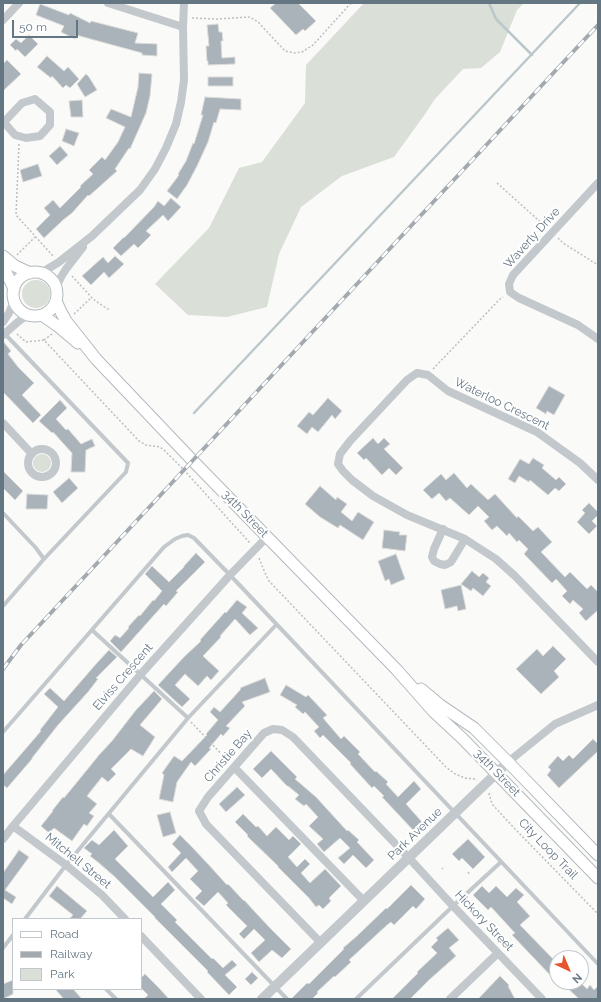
<!DOCTYPE html>
<html>
<head>
<meta charset="utf-8">
<style>
	body { margin:0 }
	#map { position:relative; width:601px; height:1002px; overflow:hidden; background:#fafaf8; font-family:Raleway,sans-serif }
	canvas { display:block }
	.frame { position:absolute; inset:0; border:4px solid #657683; pointer-events:none }
	.legend { position:absolute; left:12px; top:918px; width:130px; height:72px; box-sizing:border-box; background:#fff; border:1px solid #c1c8cd; margin:0; padding:5px 7px; list-style:none; font-size:12px; color:#657683 }
	.legend li { display:flex; align-items:center; gap:8px; height:20px }
	.legend b { width:20px; border:1px solid #c1c8cd }
	.north { position:absolute; left:549px; top:950px; width:40px; height:40px; box-sizing:border-box; background:#fff; border:1px solid #c1c8cd; border-radius:50%; rotate:136deg; font-size:11px; font-weight:700; line-height:16px; text-align:center; color:#657683 }
	.north::after { content:''; display:block; margin:auto; width:14px; height:18px; background:#e4572e; clip-path:polygon(50% 0,100% 100%,50% 72%,0 100%) }
	.scale { position:absolute; left:12px; top:20px; width:66px; height:18px; box-sizing:border-box; border:2px solid #657683; border-top:0; padding-left:5px; font-size:12px; line-height:14px; white-space:nowrap; color:#657683; -webkit-text-stroke:3px #fff; paint-order:stroke }
</style>
</head>
<body>
<div id="map">
<canvas width="601" height="1002"></canvas>
<div class="frame"></div>
<ul class="legend">
<li><b style="height:5px;background:#fff"></b>Road</li>
<li><b style="height:5px;background:#a2aab0"></b>Railway</li>
<li><b style="height:11px;background:#dadfd7"></b>Park</li>
</ul>
<div class="north">N</div>
<div class="scale">50 m</div>
</div>
<script>
const g = document.querySelector('canvas').getContext('2d');
g.lineJoin = 'round';
function fill(path, color) {
  g.fillStyle = color;
  g.fill(path, 'evenodd');
}
function poly(rows) {
  const path = new Path2D();
  for (const r of rows) {
    if (r.length === 3) {
      path.moveTo(r[0] + r[2], r[1]);
      path.arc(r[0], r[1], r[2], 0, 2 * Math.PI);
      continue;
    }
    path.moveTo(r[0], r[1]);
    for (let i = 2; i < r.length; i += 2) path.lineTo(r[i], r[i + 1]);
  }
  return path;
}
function stroke(path, color, width, dash) {
  g.strokeStyle = color;
  g.lineWidth = width;
  g.lineCap = dash ? 'butt' : 'round';
  g.setLineDash(dash || []);
  g.stroke(path);
}
function write(font, color, halo, rows, align = 'center') {
  g.font = font + ' Raleway,sans-serif';
  g.lineWidth = 4;
  g.setLineDash([]);
  g.textBaseline = 'middle';
  g.strokeStyle = halo;
  g.fillStyle = color;
  for (const [text, x, y, turn = 0] of rows) {
    g.save();
    g.translate(x, y);
    g.rotate((+turn || 0) * Math.PI / 180);
    g.textAlign = isNaN(turn) ? turn : align;
    if (halo) g.strokeText(text, 0, 0);
    g.fillText(text, 0, 0);
    g.restore();
  }
}
fill(poly([
	[364,3,524,3,517,10,500,52,481,68,463,69,435,99,423,117,394,157,342,176,301,207,279,254,267,307,227,317,188,315,155,284,209,228,239,168,262,162,305,103,306,65],
	[36,294,14],
	[42,463,9]
]), '#dadfd7');
stroke(poly([
	[489,3,496,19,532,55],
	[194,413,580,3]
]), '#bbc7cb', 2.5);
const building = poly([
	[276,3,298,3,316,21,305,31,303,29,296,35,270,8,276,3],
	[40,4,69,15,70,13,90,23,91,21,138,33,135,43,157,44,157,56,142,55,142,53,76,35,75,39,61,32,64,26,36,15,40,4],
	[218,24,219,32,222,32,223,41,221,41,222,58,235,57,235,64,208,65,208,61,207,61,206,46,209,46,207,25,218,24],
	[29,35,38,44,25,57,17,49,16,51,10,45,16,39,21,43,29,35],
	[47,56,64,71,68,67,79,79,70,88,66,85,63,88,52,76,51,78,37,67,47,56],
	[7,60,21,74,3,91,3,64,7,60],
	[139,73,152,74,150,96,146,113,130,149,129,148,115,169,117,171,89,196,88,195,72,213,63,220,44,238,36,229,50,215,44,208,53,200,60,208,81,187,80,186,93,174,89,170,102,157,105,160,118,142,125,127,106,118,111,109,131,117,138,87,139,73],
	[86,74,89,77,97,90,85,97,77,84,86,74],
	[208,77,233,77,233,86,208,86,208,77],
	[205,97,241,99,241,110,220,109,216,123,214,122,208,142,197,166,187,185,177,199,167,191,179,175,178,174,186,161,193,143,194,144,203,115,201,115,205,97],
	[82,100,83,117,71,117,69,101,82,100],
	[66,129,79,133,74,146,62,141,66,129],
	[60,146,68,155,57,165,49,156,60,146],
	[38,164,42,176,23,182,20,170,38,164],
	[171,198,181,207,168,221,163,215,146,231,151,235,138,248,134,244,121,256,113,248,124,237,124,238,154,207,158,201,164,206,171,198],
	[115,256,124,264,109,278,104,272,91,285,82,276,103,257,108,263,115,256],
	[3,341,11,351,8,354,18,367,34,383,22,395,41,415,33,423,3,392,3,341],
	[549,386,565,395,554,415,547,411,546,414,536,408,549,386],
	[328,398,342,411,335,419,332,415,318,432,312,427,307,434,297,426,309,412,313,415,328,398],
	[60,400,67,408,56,419,66,430,68,429,81,444,92,439,95,446,86,450,85,472,71,472,72,453,53,432,52,433,39,421,60,400],
	[373,438,378,444,384,438,390,444,384,449,403,468,396,475,389,468,382,475,366,458,364,460,357,453,373,438],
	[533,458,544,465,542,468,556,480,559,477,566,484,559,491,555,488,548,495,530,480,529,482,519,476,515,483,508,479,520,459,529,464,533,458],
	[3,471,23,491,15,500,3,488,3,471],
	[454,473,467,488,471,484,488,500,495,494,517,518,518,516,533,531,538,527,552,542,541,552,565,577,570,572,587,589,591,585,598,592,598,610,586,621,579,613,583,609,573,600,570,604,562,596,567,591,556,579,552,583,524,554,528,549,519,540,517,542,509,533,507,536,497,526,492,530,484,521,489,517,478,506,469,515,450,498,446,501,439,493,432,499,423,490,441,474,446,480,454,473],
	[69,478,78,488,62,503,53,492,69,478],
	[320,486,336,500,337,497,347,504,341,512,352,521,358,512,374,522,363,540,340,525,338,528,320,517,305,504,320,486],
	[27,494,48,495,47,509,26,509,27,494],
	[589,503,598,512,598,515,592,521,597,526,589,534,577,522,585,513,582,510,589,503],
	[384,530,400,532,399,535,407,535,405,551,382,548,384,530],
	[196,553,205,562,176,591,178,592,166,606,164,604,121,652,110,641,115,635,120,638,129,628,128,627,139,615,140,616,153,600,154,601,162,591,145,574,152,566,169,582,184,567,184,566,196,553],
	[396,554,405,579,391,585,389,579,385,581,378,561,396,554],
	[472,571,479,577,483,573,489,578,486,582,491,586,483,596,473,588,471,591,461,584,472,571],
	[461,585,466,609,458,611,457,606,445,609,441,590,461,585],
	[237,600,247,607,242,613,258,628,250,635,235,619,220,636,221,637,203,656,219,671,211,680,207,676,198,686,185,674,175,685,190,699,182,707,158,685,184,657,201,641,200,640,225,612,226,613,237,600],
	[553,646,566,659,554,671,559,677,541,694,516,669,537,649,543,656,553,646],
	[109,650,117,657,96,678,98,679,88,692,58,725,32,758,32,759,7,788,3,785,3,775,41,731,40,730,58,707,44,694,50,688,64,701,96,664,109,650],
	[265,678,270,692,242,702,245,706,226,726,230,728,223,736,221,734,209,748,211,749,195,766,191,762,177,782,173,802,159,799,164,775,162,773,174,756,182,761,207,735,206,734,218,720,210,712,214,707,220,712,241,689,240,688,265,678],
	[286,685,306,697,308,695,327,715,323,718,341,739,344,736,360,752,358,754,375,772,376,771,388,782,386,784,398,797,414,781,421,789,406,804,422,822,413,830,382,797,384,796,374,786,372,788,350,764,351,763,323,735,320,738,314,731,319,727,305,712,303,714,295,707,297,705,280,695,286,685],
	[154,691,162,699,140,725,155,737,143,756,131,749,111,769,116,774,108,782,102,777,87,796,97,804,89,813,94,816,87,826,84,824,72,841,54,828,49,833,41,826,53,811,52,811,63,797,64,798,82,776,99,755,112,741,136,710,154,691],
	[593,739,598,744,598,751,559,788,547,775,551,770,548,767,558,756,563,761,569,755,573,759,593,739],
	[271,751,297,777,295,779,316,797,347,831,348,830,359,840,357,842,374,860,366,868,353,855,344,864,338,858,350,848,340,838,324,852,317,844,323,839,309,826,318,817,306,804,304,806,295,799,299,795,288,786,287,786,271,769,262,778,253,769,271,751],
	[237,787,245,795,226,812,219,804,237,787],
	[170,812,176,833,163,837,157,815,170,812],
	[243,814,256,827,258,826,267,836,276,827,289,840,293,836,301,844,288,857,297,867,305,859,310,864,301,873,310,883,325,869,341,886,329,898,331,901,323,909,319,905,316,907,309,898,278,867,278,866,247,836,248,835,235,822,243,814],
	[114,830,128,846,115,859,153,897,168,882,175,890,161,904,177,920,175,922,212,959,213,958,223,968,232,960,237,965,225,975,237,987,229,995,207,972,208,971,155,918,155,917,115,877,99,863,90,856,92,854,84,848,92,840,99,845,114,830],
	[180,835,191,846,208,864,227,885,228,884,244,901,244,900,255,912,271,929,291,949,282,958,272,950,259,962,251,953,265,940,254,929,244,939,239,934,247,926,226,905,228,903,218,892,204,906,195,898,202,891,190,879,198,871,186,858,172,872,168,867,181,853,172,844,180,835],
	[468,839,485,857,473,869,462,858,459,861,452,854,468,839],
	[19,850,29,857,5,890,16,897,12,904,3,898,3,873,19,850],
	[411,885,425,899,416,909,413,906,394,925,391,922,387,925,349,960,351,962,335,977,334,976,317,992,318,993,312,999,291,999,307,983,309,984,344,949,343,948,357,936,386,908,387,909,411,885],
	[57,886,87,911,80,919,69,919,73,915,49,896,57,886],
	[482,886,489,893,496,886,507,897,516,888,524,895,517,902,530,916,520,925,557,963,557,972,552,977,512,935,515,933,491,907,488,910,473,895,482,886],
	[448,928,459,940,449,948,456,956,429,980,410,999,392,999,418,973,417,972,437,953,431,947,438,940,436,938,448,928],
	[252,972,258,978,251,985,245,979,252,972],
	[145,974,159,988,169,999,144,999,148,995,141,988,141,978,145,974],
	[500,976,509,985,508,986,515,999,478,999,500,976],
	[13,980,13,994,3,999,3,984,13,980],
	[561,982,580,982,587,989,590,985,594,990,598,986,598,999,579,999,561,982],
	[55,989,73,989,82,999,64,999,55,989]
]);
fill(building, '#aab3b9');
stroke(building, '#dcdcda', 1);
const secondary = poly([
	[3,256,15,266,30,273],
	[3,268,7,274,14,289],
	[35,294,22],
	[56,301,61,312,66,321,96,359,193,461,396,669,434,712,462,738,598,878],
	[42,315,59,327,78,343],
	[421,689,440,705,474,728,508,762,598,855]
]);
stroke(secondary, '#b3babf', 13);
stroke(poly([
	[192,18,217,19,250,17,258,22,285,51,295,53,302,52,313,45,351,3],
	[19,144,16,215,53,256],
	[497,183,546,227],
	[558,238,563,243,598,265],
	[17,255,35,237],
	[72,276,93,299,103,306,110,310],
	[74,314,92,297],
	[17,334,26,342,44,340,139,441,146,445,160,447,164,450,184,470,250,543],
	[44,340,52,334],
	[433,369,499,300,503,297],
	[259,558,265,573,269,581,446,767,455,774,465,778,475,779,477,780],
	[191,722,229,762],
	[489,793,492,804,515,829,598,914],
	[442,869,443,868],
	[468,872,470,875]
]), '#bbbfc2', 1.5, [2, 2]);
stroke(poly([
	[3,513,36,548,44,559],
	[3,606,44,559,126,472,128,463,4,333],
	[92,630,188,718],
	[3,732,164,547,175,539,182,536,188,535,194,538,230,575,598,964],
	[109,814,287,999],
	[25,919,66,865,188,718,276,625],
	[3,948,13,935],
	[106,989,116,999],
	[356,999,453,906,501,862]
]), '#c3c8cc', 4);
stroke(poly([
	[108,3,183,27],
	[3,20,19,3],
	[3,121,15,135,26,138,40,136,50,125,50,112,35,99,22,103,4,122],
	[598,183,513,275,509,284,510,292,519,298,578,325,598,339],
	[41,273,59,262,92,236,140,190,155,169,166,148,176,124,181,102,184,80,183,27,184,3],
	[56,288,61,277,66,269,83,247],
	[3,322,9,313,14,301],
	[3,335,19,321,28,315],
	[3,423,32,454],
	[42,463,14],
	[598,480,580,463,537,432,448,391,428,375,417,373,407,380,350,441,340,454,338,464,343,471,352,480,373,496,407,515,465,539,496,559,515,576,541,603,598,662],
	[443,529,434,549,432,557,434,561,440,564,445,565,451,562,465,539],
	[508,762,555,724,598,705],
	[234,767,364,901],
	[13,826,66,865,102,895,125,919],
	[3,839,13,826,141,674,230,575,267,537],
	[141,936,201,999],
	[321,943,206,824,199,811,208,797,264,733,273,729,282,730,293,737,409,858,453,906,542,999],
	[450,999,498,953]
]), '#c3c8cc', 8);
stroke(poly([
	[262,999,508,762]
]), '#c3c8cc', 10);
stroke(secondary, '#fff', 11);
const rail = poly([
	[3,669,21,645,598,25]
]);
stroke(rail, '#a2aab0', 4);
stroke(rail, '#fff', 2.5, [8]);
write('12px', '#657683', '#fff', [
	["Waverly Drive",532,238,-48],
	["Waterloo Crescent",502,404,26],
	["34th Street",245,514,46],
	["Elviss Crescent",123,677,-49],
	["Christie Bay",228,756,-49],
	["34th Street",497,773,46],
	["Park Avenue",415,834,-44],
	["City Loop Trail",548,849,46],
	["Mitchell Street",78,861,39],
	["Hickory Street",484,921,46]
]);
</script>
</body>
</html>
